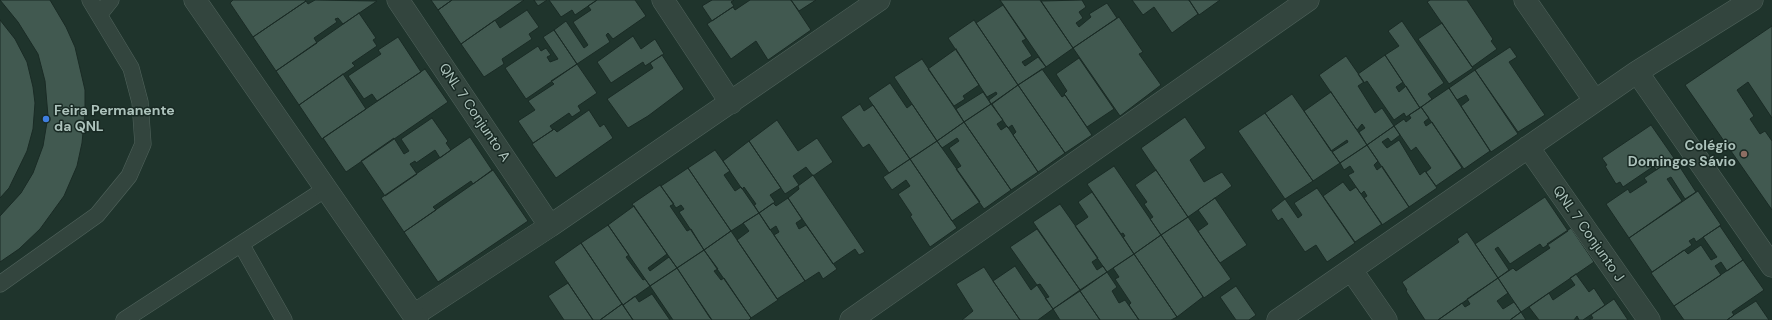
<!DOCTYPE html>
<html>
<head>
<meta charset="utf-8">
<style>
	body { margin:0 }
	canvas { display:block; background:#1f342c }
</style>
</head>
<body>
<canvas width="1772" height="320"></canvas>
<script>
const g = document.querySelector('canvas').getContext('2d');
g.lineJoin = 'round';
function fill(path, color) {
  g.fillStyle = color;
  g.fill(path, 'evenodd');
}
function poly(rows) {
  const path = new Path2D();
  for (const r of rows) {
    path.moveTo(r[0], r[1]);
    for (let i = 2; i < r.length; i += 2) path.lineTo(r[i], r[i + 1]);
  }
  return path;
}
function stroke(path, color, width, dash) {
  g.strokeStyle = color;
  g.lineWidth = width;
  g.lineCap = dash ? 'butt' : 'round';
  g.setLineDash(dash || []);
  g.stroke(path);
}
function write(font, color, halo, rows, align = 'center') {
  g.font = font + ' "DM Sans",sans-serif';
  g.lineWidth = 3;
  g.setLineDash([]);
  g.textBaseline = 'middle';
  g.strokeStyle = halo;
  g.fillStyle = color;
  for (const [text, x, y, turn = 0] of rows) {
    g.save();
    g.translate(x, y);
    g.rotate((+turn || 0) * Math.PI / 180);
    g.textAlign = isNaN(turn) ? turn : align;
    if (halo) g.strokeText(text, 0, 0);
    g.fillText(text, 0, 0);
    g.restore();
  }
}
const building = poly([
	[0,0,50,0,66,27,75,47,85,90,85,112,82,143,77,166,64,196,40,229,19,249,0,262,0,216,21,193,33,173,43,146,48,116,45,81,38,54,18,22,0,0],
	[233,0,305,0,306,1,253,37,230,3,233,0],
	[315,0,377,1,343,24,338,18,335,19,337,22,314,38,317,43,276,71,253,37,306,1,308,4,315,0],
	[431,0,452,0,438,10,431,0],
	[452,0,524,0,461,44,438,10,452,0],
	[534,0,547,0,538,6,534,0],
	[549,0,597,0,575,15,572,10,561,17,549,0],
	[597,0,635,0,646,16,613,39,608,33,606,35,610,42,577,64,554,30,566,21,584,48,588,45,573,22,591,10,588,6,597,0],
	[712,0,734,0,731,2,734,6,712,21,702,6,712,0],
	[750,0,791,0,811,30,768,60,756,41,731,59,707,24,733,7,735,10,750,0],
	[791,0,816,0,799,11,791,0],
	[1000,0,1040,0,1073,48,1046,67,1000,0],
	[1082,0,1086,7,1079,12,1083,18,1076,23,1079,27,1091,17,1089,14,1107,3,1117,18,1073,48,1041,1,1082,0],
	[1132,0,1189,0,1198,14,1172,33,1154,7,1143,15,1132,0],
	[1189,0,1220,0,1199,15,1189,0],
	[1430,0,1467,0,1493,39,1491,41,1497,49,1472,67,1428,3,1427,2,1430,0],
	[1003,5,1026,39,1022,41,1032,56,1022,62,1025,66,1038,57,1046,67,1018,85,976,23,1003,5],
	[527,10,539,27,529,34,532,39,502,59,504,64,484,77,461,44,495,20,500,28,527,10],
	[359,13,376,38,373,40,377,46,352,63,355,66,299,105,276,71,359,13],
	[1119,17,1143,52,1139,54,1161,85,1120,116,1073,48,1119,17],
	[0,20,15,39,27,62,33,87,35,103,33,129,27,151,9,188,0,198,0,20],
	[974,20,1018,85,991,104,989,100,997,94,996,92,987,97,948,38,974,20],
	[1402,21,1444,83,1428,94,1432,99,1420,108,1385,55,1399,46,1388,31,1402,21],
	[1442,23,1473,68,1449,84,1418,39,1442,23],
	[1772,26,1772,118,1748,82,1737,90,1754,116,1750,119,1760,134,1765,131,1772,141,1772,210,1685,85,1772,26],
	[554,30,577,64,526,99,505,68,538,46,541,51,546,48,551,55,547,57,550,62,558,59,543,37,554,30],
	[633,36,641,49,655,39,664,54,645,66,643,62,611,83,597,62,633,36],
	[398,37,421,72,377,101,372,94,364,99,348,76,381,54,378,50,398,37],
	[1510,47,1517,57,1509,62,1545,115,1518,132,1475,70,1510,47],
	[956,49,979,85,963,96,965,99,954,106,928,69,956,49],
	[662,55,684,89,648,116,628,128,607,99,653,68,650,63,662,55],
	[1385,55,1403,82,1396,87,1399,92,1406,86,1420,108,1406,117,1404,113,1394,120,1367,81,1364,83,1358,74,1385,55],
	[1346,56,1364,82,1358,86,1375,113,1382,108,1394,126,1367,145,1359,132,1365,128,1362,124,1357,130,1319,75,1346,56],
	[1079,58,1114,109,1087,127,1065,95,1064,94,1067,91,1056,74,1079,58],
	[922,59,964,122,937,141,894,77,922,59],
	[577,64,597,93,578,106,581,111,572,117,569,113,550,126,553,130,533,143,518,121,535,110,528,101,554,84,551,81,577,64],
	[425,69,448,102,346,172,323,138,425,69],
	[1042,69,1062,97,1065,95,1092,135,1065,153,1018,85,1042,69],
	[1475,70,1518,134,1491,152,1461,106,1469,100,1466,95,1457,100,1449,88,1475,70],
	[343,74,366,109,322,139,299,105,343,74],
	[890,83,907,108,912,104,937,141,910,159,868,98,890,83],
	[1018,85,1065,153,1038,172,1013,135,1016,132,1012,125,1008,128,992,104,1018,85],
	[1449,88,1490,151,1464,169,1421,107,1449,88],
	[983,92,991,104,964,122,956,109,983,92],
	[1331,92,1367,145,1340,163,1332,152,1348,142,1347,140,1331,151,1304,111,1331,92],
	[1292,94,1340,163,1313,181,1265,113,1292,94],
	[860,104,864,111,873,105,910,159,889,173,869,144,863,148,841,117,860,104],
	[991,104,1003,120,997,124,1001,130,1007,126,1038,172,1011,190,964,122,991,104],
	[1421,107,1429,118,1424,122,1426,126,1432,122,1462,168,1436,186,1426,172,1431,168,1416,147,1411,151,1394,126,1404,119,1406,122,1411,118,1409,115,1421,107],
	[589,110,600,127,604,124,613,138,556,178,532,144,554,129,557,132,589,110],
	[1265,113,1313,181,1285,199,1238,131,1265,113],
	[1185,117,1206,148,1190,160,1204,182,1222,172,1232,186,1188,217,1141,148,1185,117],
	[432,118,448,141,446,143,451,150,440,158,435,150,416,163,415,161,410,164,417,174,385,196,361,161,394,138,404,154,409,151,401,139,432,118],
	[777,120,798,151,817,138,833,162,813,176,806,167,793,176,799,185,785,194,749,141,777,120],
	[964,122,1011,190,984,209,956,169,961,166,949,148,959,141,957,138,942,148,937,141,964,122],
	[1651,125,1674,158,1656,170,1654,166,1623,187,1620,182,1616,184,1605,166,1607,165,1602,158,1651,125],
	[1394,126,1400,135,1391,142,1388,138,1382,142,1387,148,1399,140,1420,175,1425,171,1437,188,1409,207,1367,145,1394,126],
	[470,137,492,170,473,184,471,181,433,207,436,210,404,232,381,198,470,137],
	[749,141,781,188,770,195,775,202,759,213,754,205,756,204,744,187,742,189,723,161,749,141],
	[937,141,980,202,952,221,910,159,937,141],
	[1367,145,1378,161,1374,165,1377,170,1382,166,1409,207,1382,225,1364,198,1367,196,1364,191,1361,194,1348,175,1354,172,1350,166,1344,170,1340,163,1367,145],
	[715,150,730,171,724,175,735,191,741,187,759,213,731,231,688,168,715,150],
	[1674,158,1696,192,1685,199,1671,177,1667,179,1682,201,1629,238,1606,204,1628,189,1630,193,1647,182,1644,178,1674,158],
	[910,159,957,228,930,247,910,216,912,215,898,194,910,186,906,180,892,190,883,177,910,159],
	[1114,166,1161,235,1134,254,1123,237,1125,236,1123,233,1121,234,1087,184,1114,166],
	[688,168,731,231,704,250,679,212,684,209,681,205,676,208,661,186,688,168],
	[493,170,528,221,438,282,404,232,493,170],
	[1156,170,1188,217,1161,235,1150,219,1153,217,1144,204,1147,202,1135,185,1156,170],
	[813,175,821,187,865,252,859,255,855,249,833,264,788,198,799,189,798,186,813,175],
	[1343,182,1350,191,1356,187,1382,224,1355,242,1323,196,1343,182],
	[660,185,674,204,670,206,687,231,691,229,704,250,677,268,632,204,660,185],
	[1317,188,1355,243,1327,262,1316,245,1305,252,1282,218,1278,221,1271,210,1285,199,1298,218,1302,215,1294,203,1317,188],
	[1698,191,1721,225,1696,242,1694,238,1689,241,1692,245,1652,272,1629,238,1698,191],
	[1092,192,1134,254,1107,272,1075,226,1088,217,1078,202,1092,192],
	[1545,197,1568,231,1543,248,1540,244,1510,264,1498,247,1495,249,1509,270,1498,278,1475,244,1545,197],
	[788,198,802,219,796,223,799,229,806,225,837,269,823,279,819,272,805,281,774,235,779,232,776,226,770,230,759,213,773,203,776,206,788,198],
	[1215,198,1247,245,1220,263,1198,231,1208,224,1198,210,1215,198],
	[1060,204,1098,258,1092,262,1097,270,1103,266,1107,272,1080,290,1033,222,1060,204],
	[634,206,667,254,648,268,650,271,669,257,677,268,650,286,608,225,634,206],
	[759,213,805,281,777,299,737,240,749,231,743,223,759,213],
	[1188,217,1231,279,1204,298,1161,235,1188,217],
	[608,225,629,255,626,257,643,280,645,279,650,286,623,305,581,243,608,225],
	[1720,226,1743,260,1727,271,1721,262,1715,266,1721,275,1674,306,1651,273,1684,250,1688,254,1701,245,1711,260,1717,257,1703,237,1720,226],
	[1571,228,1594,262,1521,312,1498,278,1513,268,1516,271,1550,248,1547,244,1571,228],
	[1037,229,1080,290,1053,309,1045,298,1049,297,1040,284,1037,285,1010,247,1037,229],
	[731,231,778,300,751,318,704,250,731,231],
	[1467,232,1498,278,1438,320,1425,320,1406,291,1407,290,1402,282,1459,242,1457,239,1467,232],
	[1161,235,1203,297,1177,317,1134,254,1161,235],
	[581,243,622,304,600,320,593,320,554,262,581,243],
	[704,250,718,269,714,271,721,280,724,278,751,318,749,320,712,320,677,268,704,250],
	[1134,254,1177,317,1171,320,1139,320,1129,305,1131,303,1115,279,1119,277,1113,268,1134,254],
	[1743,260,1764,290,1732,312,1734,315,1727,320,1684,320,1674,306,1743,260],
	[1015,266,1031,290,1037,285,1053,309,1038,320,1020,320,993,281,1015,266],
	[984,267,993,281,1020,320,962,320,973,311,956,284,984,267],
	[677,268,710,318,712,320,673,320,650,286,677,268],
	[1107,272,1117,287,1112,291,1119,303,1125,300,1139,320,1100,320,1080,291,1107,272],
	[1576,274,1589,292,1594,288,1605,305,1583,320,1579,320,1577,316,1574,320,1539,320,1529,307,1549,293,1553,300,1575,285,1570,278,1576,274],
	[1498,278,1508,293,1497,301,1503,309,1514,302,1521,312,1510,320,1438,320,1462,303,1465,307,1470,304,1467,299,1498,278],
	[568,283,593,320,564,320,548,296,568,283],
	[1236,286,1256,315,1249,320,1236,320,1220,297,1236,286],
	[1080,291,1100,320,1060,320,1053,309,1080,291],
	[652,294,670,320,633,320,623,305,635,296,639,302,652,294],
	[1614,299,1628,320,1589,320,1593,318,1591,315,1614,299],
	[1756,301,1769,320,1727,320,1734,315,1756,301],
	[622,304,633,320,600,320,622,304],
	[1521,312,1526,320,1510,320,1521,312]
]);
fill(building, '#415950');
stroke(building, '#1a2b25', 1);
const service = poly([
	[99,15,111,0],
	[241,244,284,320],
	[0,284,97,215,129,176,143,144,140,102,131,68,90,0],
	[124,320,327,188]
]);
const minor = poly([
	[398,0,550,226],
	[663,0,731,103],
	[1525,0,1595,101],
	[1637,72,1772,266],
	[1528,147,1649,320],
	[1352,271,1386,320],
	[414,315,550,226,879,0],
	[851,320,1308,0],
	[1278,320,1637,72,1752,0]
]);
const tertiary = poly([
	[195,0,417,320]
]);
stroke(service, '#50635c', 17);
stroke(minor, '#50635c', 23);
stroke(tertiary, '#50635c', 23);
stroke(service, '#33453e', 16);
stroke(minor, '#33453e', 22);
stroke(tertiary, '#33453e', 22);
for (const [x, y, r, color] of [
	[46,119,4,"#3f7fe0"],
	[1744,154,4,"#8d6e63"]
]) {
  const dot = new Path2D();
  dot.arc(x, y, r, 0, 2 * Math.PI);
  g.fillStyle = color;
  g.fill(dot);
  stroke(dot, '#182923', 1.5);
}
write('bold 14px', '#acc2bb', '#182923', [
	["Feira Permanente",54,111],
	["da QNL",54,127],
	["Colégio",1736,146,"right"],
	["Domingos Sávio",1736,162,"right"]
], 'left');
write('14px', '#acc2bb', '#182923', [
	["QNL 7 Conjunto A",474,113,56],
	["QNL 7 Conjunto J",1588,234,55]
]);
</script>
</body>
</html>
